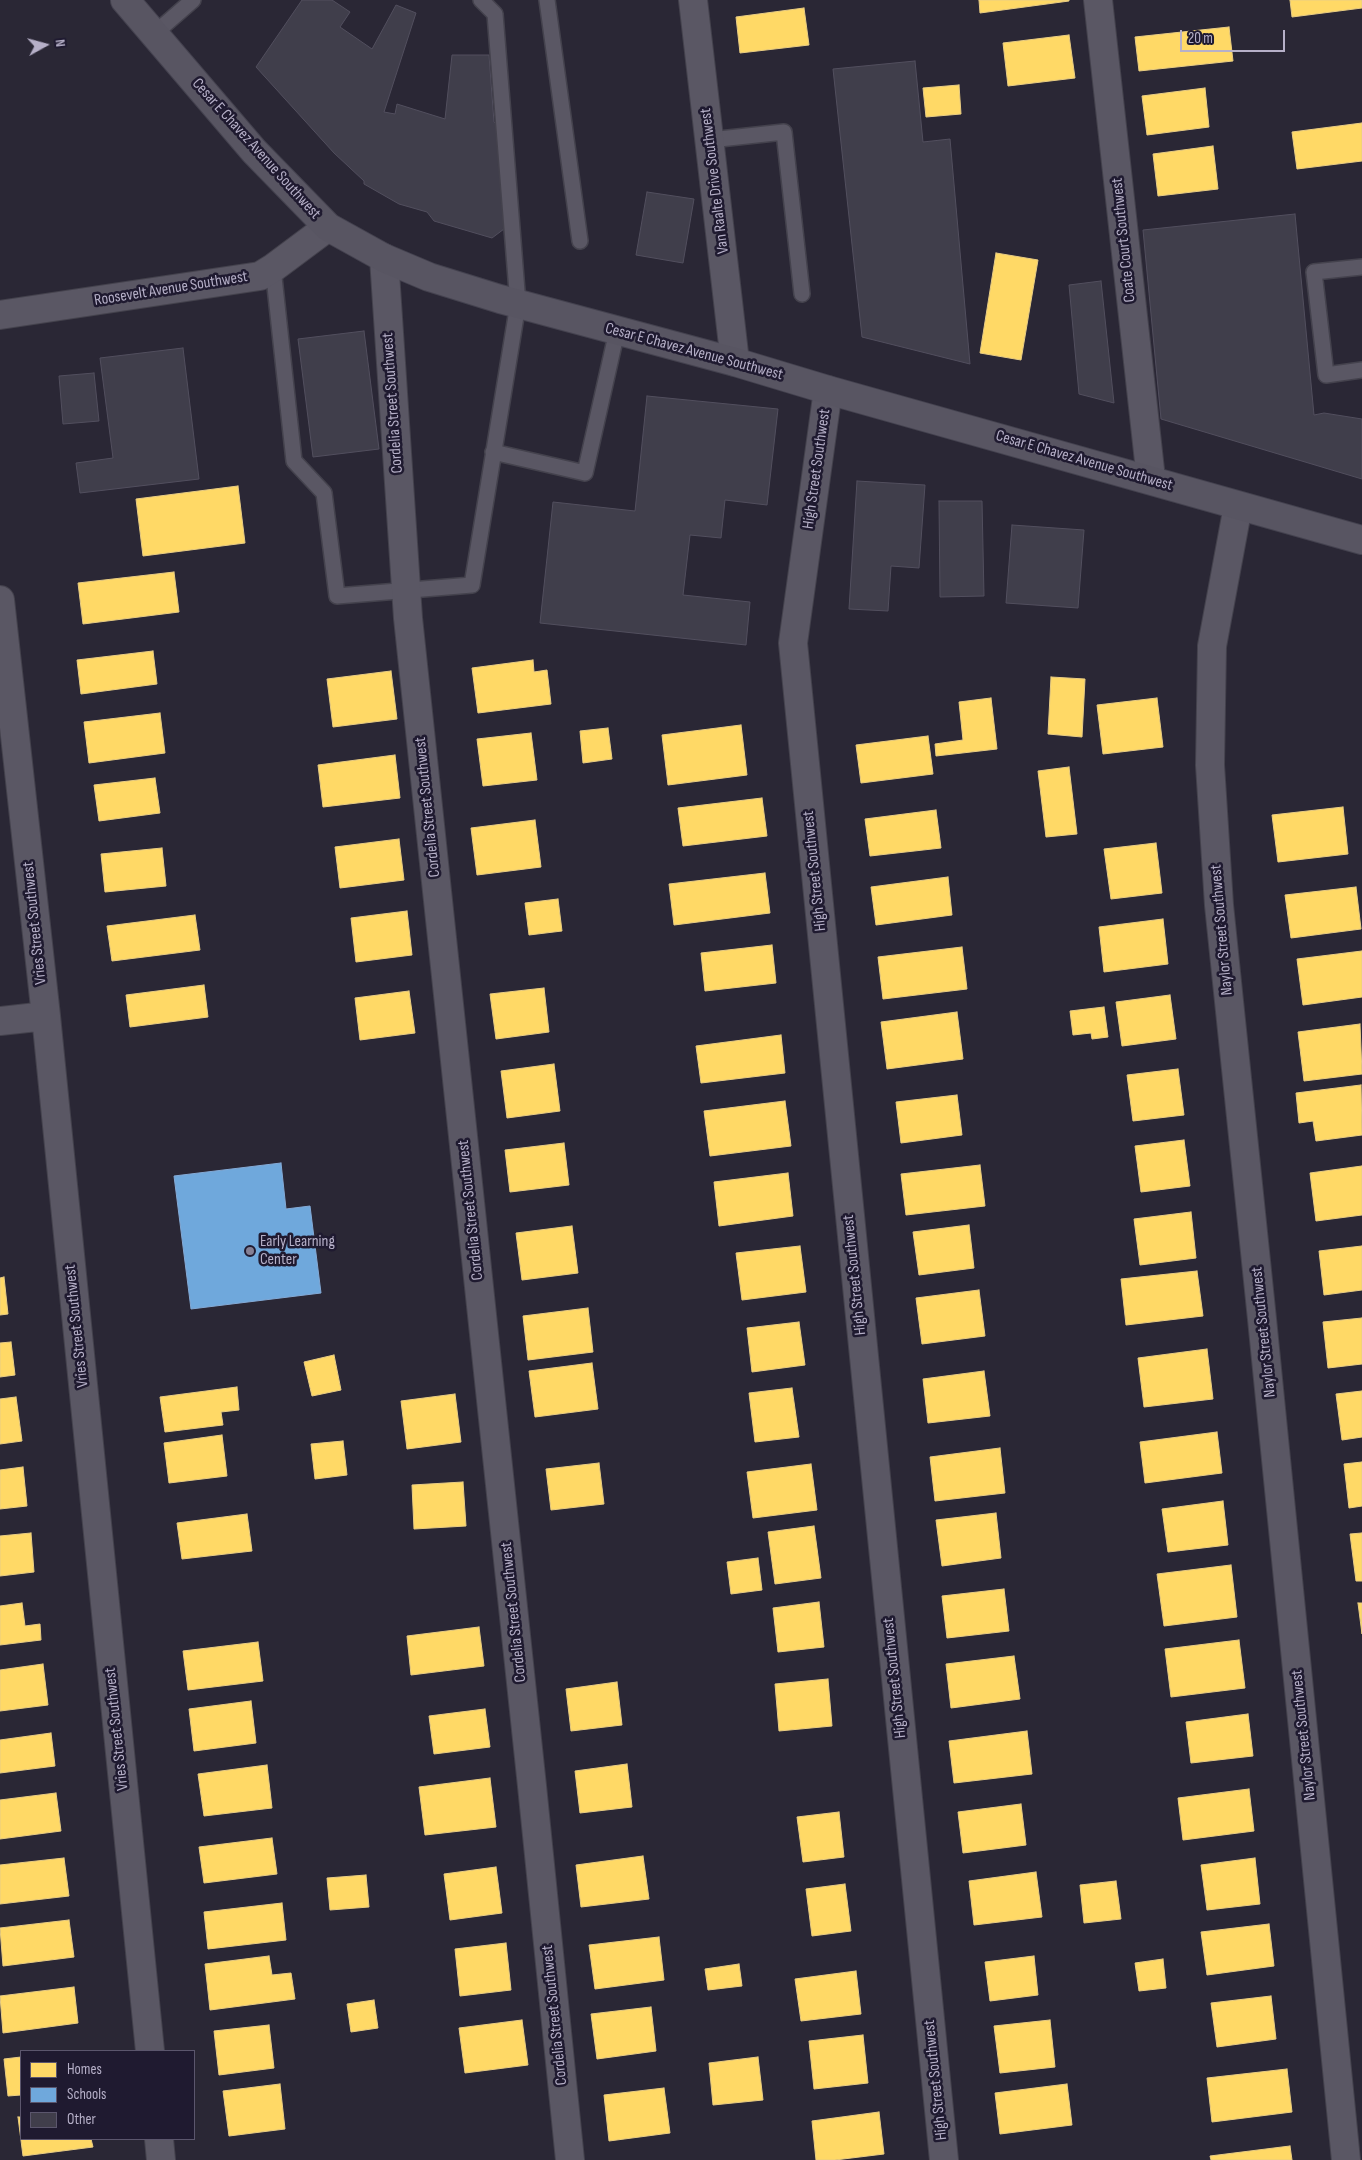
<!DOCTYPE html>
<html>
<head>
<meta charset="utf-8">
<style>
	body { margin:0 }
	#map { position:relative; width:1362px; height:2160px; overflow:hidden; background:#2a2735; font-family:"Sofia Sans Condensed",sans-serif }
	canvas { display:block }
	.legend { position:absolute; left:20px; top:2050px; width:175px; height:90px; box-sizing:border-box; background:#1f1a30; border:1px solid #5b566d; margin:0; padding:6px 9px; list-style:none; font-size:15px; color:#b6b0c8 }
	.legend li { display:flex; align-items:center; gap:10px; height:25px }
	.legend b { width:25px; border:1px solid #5b566d }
	.north { position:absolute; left:20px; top:20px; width:50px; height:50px; -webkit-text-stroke:4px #1f1a30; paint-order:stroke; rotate:83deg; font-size:14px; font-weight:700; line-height:20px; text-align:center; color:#b6b0c8 }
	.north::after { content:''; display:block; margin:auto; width:18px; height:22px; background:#b6b0c8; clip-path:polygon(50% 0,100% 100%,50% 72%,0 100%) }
	.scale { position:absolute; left:1180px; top:30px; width:105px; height:22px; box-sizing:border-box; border:2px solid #b6b0c8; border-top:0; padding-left:6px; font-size:15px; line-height:18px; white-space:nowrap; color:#b6b0c8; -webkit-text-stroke:4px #1f1a30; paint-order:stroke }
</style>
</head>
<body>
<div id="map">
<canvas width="1362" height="2160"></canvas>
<ul class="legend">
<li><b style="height:14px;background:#ffd966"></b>Homes</li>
<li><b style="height:14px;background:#6fa8dc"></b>Schools</li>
<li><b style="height:14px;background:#403e4b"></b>Other</li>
</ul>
<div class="north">N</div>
<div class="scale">20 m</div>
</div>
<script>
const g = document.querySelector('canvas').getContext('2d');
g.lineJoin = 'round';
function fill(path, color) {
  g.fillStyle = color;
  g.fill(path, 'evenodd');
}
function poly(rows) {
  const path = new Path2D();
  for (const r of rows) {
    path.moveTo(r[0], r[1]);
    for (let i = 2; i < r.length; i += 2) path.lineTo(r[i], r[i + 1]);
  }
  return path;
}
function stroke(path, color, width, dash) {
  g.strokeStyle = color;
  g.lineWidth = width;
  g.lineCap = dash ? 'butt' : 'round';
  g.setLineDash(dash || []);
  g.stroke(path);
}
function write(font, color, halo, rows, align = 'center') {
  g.font = font + ' "Sofia Sans Condensed",sans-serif';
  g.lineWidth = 5;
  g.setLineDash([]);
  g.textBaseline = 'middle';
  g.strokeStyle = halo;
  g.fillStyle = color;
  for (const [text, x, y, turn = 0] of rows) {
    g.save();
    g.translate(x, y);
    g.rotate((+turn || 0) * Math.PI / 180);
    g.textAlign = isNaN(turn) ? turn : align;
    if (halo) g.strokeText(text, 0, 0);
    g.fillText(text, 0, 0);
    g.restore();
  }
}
const homes = poly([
	[979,0,1069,0,1069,1,980,13,979,0],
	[1290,0,1362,0,1362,8,1292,17,1290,0],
	[804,8,809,45,740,53,736,17,804,8],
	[1229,27,1233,61,1139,71,1135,37,1229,27],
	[1069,35,1075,78,1008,86,1003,43,1069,35],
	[959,85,961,114,926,117,923,88,959,85],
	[1205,88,1209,127,1147,135,1142,96,1205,88],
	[1362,123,1362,161,1297,169,1292,132,1362,123],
	[1213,146,1218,189,1158,196,1153,154,1213,146],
	[996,253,1038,260,1021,360,980,353,996,253],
	[238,486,245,543,143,556,136,499,238,486],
	[174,572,179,612,83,624,78,583,174,572],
	[153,651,157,684,81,694,77,660,153,651],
	[533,660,534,672,547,670,551,704,478,713,472,668,533,660],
	[391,671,397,719,333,727,327,679,391,671],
	[1051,677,1085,679,1082,737,1048,734,1051,677],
	[991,698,997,749,936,756,935,744,963,740,959,702,991,698],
	[1157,698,1163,747,1103,754,1097,705,1157,698],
	[160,713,165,753,89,763,84,722,160,713],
	[741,725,747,775,668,785,662,735,741,725],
	[608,728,612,759,583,763,580,731,608,728],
	[531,733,537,780,483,786,477,739,531,733],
	[928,736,933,774,861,783,856,745,928,736],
	[395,755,400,798,323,807,318,765,395,755],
	[1069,767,1077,834,1046,837,1038,771,1069,767],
	[155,778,160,813,99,821,94,785,155,778],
	[762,798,767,836,683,846,678,808,762,798],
	[1343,807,1348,854,1278,862,1272,815,1343,807],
	[936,810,941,848,870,856,865,819,936,810],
	[535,820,541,867,477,875,471,828,535,820],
	[399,839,404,880,340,888,335,847,399,839],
	[1156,843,1162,893,1111,899,1104,849,1156,843],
	[162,848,166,886,105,892,101,854,162,848],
	[765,873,770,913,674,925,669,884,765,873],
	[948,877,952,915,876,925,871,887,948,877],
	[1356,887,1361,929,1291,938,1285,895,1356,887],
	[558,899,562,931,529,935,525,903,558,899],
	[407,911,412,955,356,962,351,918,407,911],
	[195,915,200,950,112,961,107,926,195,915],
	[1163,919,1168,964,1104,972,1099,927,1163,919],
	[772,945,776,983,705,991,701,953,772,945],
	[962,947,967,989,883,999,878,957,962,947],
	[1362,951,1362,997,1303,1005,1297,959,1362,951],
	[204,985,208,1017,130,1027,126,995,204,985],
	[544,988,549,1032,496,1039,490,994,544,988],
	[409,991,415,1033,360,1040,355,998,409,991],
	[1170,995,1176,1039,1122,1046,1116,1002,1170,995],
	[1104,1007,1108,1037,1092,1039,1091,1033,1073,1035,1070,1011,1104,1007],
	[957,1012,963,1059,887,1069,881,1022,957,1012],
	[1360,1024,1362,1074,1304,1081,1298,1032,1360,1024],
	[781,1035,785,1073,701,1083,696,1046,781,1035],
	[554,1064,560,1111,507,1118,501,1071,554,1064],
	[1178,1069,1184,1115,1133,1121,1127,1075,1178,1069],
	[1361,1085,1362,1135,1316,1141,1313,1121,1299,1123,1296,1093,1361,1085],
	[957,1095,962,1135,901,1143,896,1102,957,1095],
	[785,1101,791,1146,710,1156,704,1111,785,1101],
	[1184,1140,1190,1186,1141,1192,1135,1146,1184,1140],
	[564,1143,569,1185,510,1192,505,1150,564,1143],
	[980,1165,985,1206,906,1215,901,1174,980,1165],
	[1362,1166,1362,1215,1316,1221,1310,1173,1362,1166],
	[788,1173,793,1216,719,1226,714,1182,788,1173],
	[1191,1212,1196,1258,1140,1265,1134,1219,1191,1212],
	[969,1225,974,1268,919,1275,913,1232,969,1225],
	[572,1226,578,1273,522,1280,516,1233,572,1226],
	[800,1246,806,1292,742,1300,736,1253,800,1246],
	[1362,1246,1362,1290,1324,1295,1319,1251,1362,1246],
	[1197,1271,1203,1316,1126,1325,1121,1279,1197,1271],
	[4,1277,8,1314,0,1315,0,1278,4,1277],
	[979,1290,985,1336,922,1344,916,1298,979,1290],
	[588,1308,593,1352,528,1360,523,1316,588,1308],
	[1362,1318,1362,1364,1328,1368,1323,1322,1362,1318],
	[799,1322,805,1365,752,1372,747,1328,799,1322],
	[11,1342,15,1375,0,1377,0,1343,11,1342],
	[1207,1349,1213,1399,1144,1407,1138,1358,1207,1349],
	[334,1355,341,1390,312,1396,304,1362,334,1355],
	[592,1363,598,1409,535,1417,529,1371,592,1363],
	[984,1371,990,1416,928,1423,923,1379,984,1371],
	[237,1387,239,1410,221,1412,223,1425,165,1432,160,1397,237,1387],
	[792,1388,799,1437,755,1442,749,1393,792,1388],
	[1362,1391,1362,1437,1342,1440,1336,1394,1362,1391],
	[455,1394,461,1442,407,1449,401,1401,455,1394],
	[16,1397,22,1441,0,1444,0,1399,16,1397],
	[1217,1432,1222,1473,1145,1483,1140,1442,1217,1432],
	[222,1435,227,1476,169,1483,164,1443,222,1435],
	[343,1441,347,1475,315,1479,311,1444,343,1441],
	[1000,1448,1005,1493,935,1501,930,1457,1000,1448],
	[1362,1462,1362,1506,1349,1508,1344,1464,1362,1462],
	[599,1463,604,1504,551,1510,546,1469,599,1463],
	[811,1464,817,1510,753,1518,747,1472,811,1464],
	[23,1467,27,1506,0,1509,0,1470,23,1467],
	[463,1482,466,1526,414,1529,412,1485,463,1482],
	[1223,1501,1228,1545,1168,1552,1162,1509,1223,1501],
	[996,1513,1001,1558,942,1566,936,1520,996,1513],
	[247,1514,252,1551,182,1559,177,1523,247,1514],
	[814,1526,821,1578,775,1584,768,1532,814,1526],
	[31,1533,34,1572,0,1576,0,1536,31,1533],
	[1362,1533,1362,1581,1356,1581,1350,1534,1362,1533],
	[758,1558,762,1590,731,1594,727,1562,758,1558],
	[1231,1565,1237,1617,1164,1626,1157,1574,1231,1565],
	[1004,1589,1009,1631,947,1638,942,1596,1004,1589],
	[819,1602,824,1647,778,1652,773,1608,819,1602],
	[22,1603,25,1626,40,1624,41,1640,0,1645,0,1606,22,1603],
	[1358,1603,1362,1603,1362,1634,1358,1603],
	[479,1627,484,1666,411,1675,407,1636,479,1627],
	[1239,1640,1245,1688,1171,1697,1165,1649,1239,1640],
	[258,1642,263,1681,188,1690,183,1651,258,1642],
	[1014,1656,1020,1699,951,1708,946,1664,1014,1656],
	[43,1664,48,1705,0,1711,0,1670,43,1664],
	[828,1679,832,1726,779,1731,775,1684,828,1679],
	[617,1682,622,1725,571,1731,566,1689,617,1682],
	[251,1701,256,1743,194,1751,189,1709,251,1701],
	[485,1709,490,1747,434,1754,429,1716,485,1709],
	[1248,1714,1253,1756,1191,1763,1186,1722,1248,1714],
	[1027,1731,1032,1774,954,1783,949,1741,1027,1731],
	[51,1733,55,1766,0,1773,0,1740,51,1733],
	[627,1764,632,1807,580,1813,575,1771,627,1764],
	[267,1765,272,1808,204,1816,198,1774,267,1765],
	[490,1778,496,1827,425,1835,419,1787,490,1778],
	[1249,1789,1254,1831,1183,1840,1178,1798,1249,1789],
	[56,1793,61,1831,0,1839,0,1800,56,1793],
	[1021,1804,1026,1845,963,1853,958,1812,1021,1804],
	[839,1812,844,1857,803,1862,797,1817,839,1812],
	[272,1838,277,1874,204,1883,199,1847,272,1838],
	[643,1856,649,1899,581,1907,576,1865,643,1856],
	[64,1858,69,1896,0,1904,0,1865,64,1858],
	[1255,1858,1260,1904,1207,1910,1201,1865,1255,1858],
	[496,1867,502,1913,450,1920,444,1874,496,1867],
	[1036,1872,1042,1917,974,1925,969,1881,1036,1872],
	[366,1875,369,1907,330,1910,327,1878,366,1875],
	[1116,1881,1121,1919,1084,1923,1080,1885,1116,1881],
	[845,1884,851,1931,812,1936,806,1889,845,1884],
	[282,1903,286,1940,208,1949,204,1912,282,1903],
	[69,1920,74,1957,3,1966,0,1928,69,1920],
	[1269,1924,1274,1966,1207,1975,1201,1932,1269,1924],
	[659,1937,664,1980,595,1989,589,1945,659,1937],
	[506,1943,511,1990,460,1996,455,1949,506,1943],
	[269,1956,272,1975,291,1973,295,1999,210,2010,205,1964,269,1956],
	[1034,1956,1038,1995,990,2001,985,1962,1034,1956],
	[1163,1959,1166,1988,1139,1991,1135,1963,1163,1959],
	[739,1964,742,1986,708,1990,705,1969,739,1964],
	[856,1971,861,2014,801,2021,795,1979,856,1971],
	[74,1987,78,2023,3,2033,0,1996,74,1987],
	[1271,1996,1276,2039,1217,2047,1211,2003,1271,1996],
	[374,2000,378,2028,351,2032,347,2004,374,2000],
	[651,2007,656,2051,597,2059,591,2014,651,2007],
	[522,2020,528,2065,465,2073,459,2028,522,2020],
	[1050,2020,1055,2067,1000,2073,994,2026,1050,2020],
	[269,2025,274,2068,219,2075,214,2031,269,2025],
	[863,2035,868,2083,814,2089,809,2041,863,2035],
	[21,2057,21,2095,8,2096,4,2059,21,2057],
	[758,2057,763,2100,713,2105,709,2063,758,2057],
	[1287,2069,1292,2112,1212,2122,1207,2078,1287,2069],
	[280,2084,285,2129,229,2136,223,2091,280,2084],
	[1067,2084,1072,2125,1000,2134,995,2093,1067,2084],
	[664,2088,670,2133,609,2141,604,2095,664,2088],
	[879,2112,884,2154,835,2160,816,2160,812,2121,879,2112],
	[18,2117,21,2117,21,2139,91,2139,93,2147,23,2156,18,2117],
	[1290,2146,1292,2160,1211,2160,1210,2156,1290,2146]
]);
fill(homes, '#ffd966');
stroke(homes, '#e9cd83', 1);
const schools = poly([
	[281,1163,286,1209,310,1206,321,1293,191,1309,174,1176,281,1163]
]);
fill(schools, '#6fa8dc');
stroke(schools, '#84aad6', 1);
const building = poly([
	[302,0,332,0,350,12,340,27,372,49,396,5,416,13,384,112,395,114,397,104,445,119,452,55,489,55,494,122,497,125,504,229,492,238,434,221,427,212,399,204,364,184,364,181,334,153,256,67,302,0],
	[915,61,923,142,950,139,970,364,862,337,833,69,915,61],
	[647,192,694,199,683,263,636,255,647,192],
	[1295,214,1314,415,1324,413,1362,419,1362,479,1161,419,1143,230,1295,214],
	[1101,281,1114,403,1079,394,1069,285,1101,281],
	[364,331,379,449,313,457,298,339,364,331],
	[183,348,199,479,80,493,76,463,113,458,100,358,183,348],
	[94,373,99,421,63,424,59,376,94,373],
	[647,396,778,409,767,505,725,500,721,538,690,535,683,595,750,602,746,645,540,623,553,502,635,511,647,396],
	[857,481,925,485,919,568,891,566,888,611,849,609,857,481],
	[939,501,982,501,984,596,940,597,939,501],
	[1012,525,1084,530,1078,608,1006,603,1012,525]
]);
fill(building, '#403e4b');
stroke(building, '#524f5e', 1);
const lane = poly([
	[547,0,580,241],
	[154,34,193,0],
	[710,140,784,132,802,294],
	[1362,267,1314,272,1326,375,1362,370],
	[273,268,294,461,324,493,337,596,472,585,518,304,495,14,481,0],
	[493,452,585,473,617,331]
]);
const street = poly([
	[693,0,735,362],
	[1098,0,1151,479],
	[384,258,408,618,532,1786,570,2160],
	[0,315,260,276,273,268,328,227],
	[828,390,793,643,944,2160],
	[1238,506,1212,646,1210,765,1219,905,1262,1319,1346,2160],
	[0,600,46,1016,150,2051],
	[0,1021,46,1016],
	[159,2139,161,2160]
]);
const secondary = poly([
	[125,0,254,151,328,227,384,258,429,277,500,299,735,362,828,390,1362,540]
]);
stroke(lane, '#44424d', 18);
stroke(street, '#44424d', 30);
stroke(secondary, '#44424f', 30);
stroke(lane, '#5a5764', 15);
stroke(street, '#5a5764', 28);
stroke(secondary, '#585562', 28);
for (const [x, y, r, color] of [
	[250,1251,5,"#858095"]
]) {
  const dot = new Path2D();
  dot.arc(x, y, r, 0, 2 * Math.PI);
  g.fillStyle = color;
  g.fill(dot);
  stroke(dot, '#1f1a30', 2);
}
write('16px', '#b6b0c8', '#1f1a30', [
	["Cesar E Chavez Avenue Southwest",256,149,48],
	["Van Raalte Drive Southwest",715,181,-97],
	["Coate Court Southwest",1124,240,-96],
	["Roosevelt Avenue Southwest",171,289,-9],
	["Cesar E Chavez Avenue Southwest",694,352,15],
	["Cordelia Street Southwest",393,403,-94],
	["Cesar E Chavez Avenue Southwest",1084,461,16],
	["High Street Southwest",817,469,-82],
	["Cordelia Street Southwest",428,807,-96],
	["High Street Southwest",815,871,-96],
	["Vries Street Southwest",35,923,-96],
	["Naylor Street Southwest",1222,930,-95],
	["Cordelia Street Southwest",471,1210,-96],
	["High Street Southwest",855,1275,-96],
	["Vries Street Southwest",77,1326,-96],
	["Naylor Street Southwest",1264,1332,-96],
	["Cordelia Street Southwest",514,1612,-96],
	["High Street Southwest",895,1678,-96],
	["Vries Street Southwest",117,1729,-96],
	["Naylor Street Southwest",1304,1735,-96],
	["Cordelia Street Southwest",555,2015,-96],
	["High Street Southwest",936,2080,-96]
]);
write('16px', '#b6b0c8', '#1f1a30', [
	["Early Learning",260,1242],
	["Center",260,1260]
], 'left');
</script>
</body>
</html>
